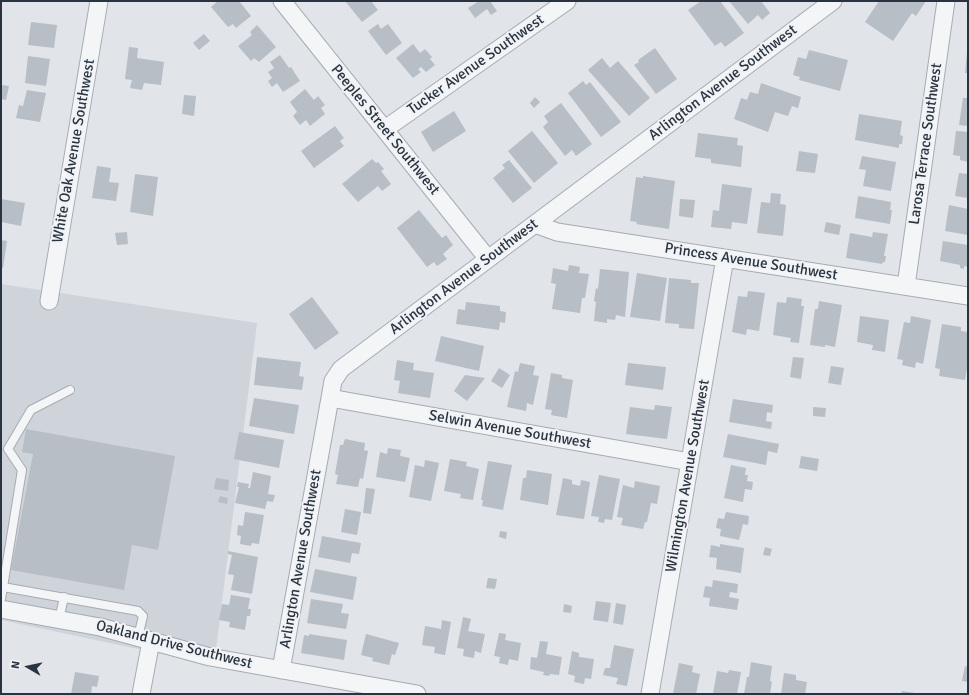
<!DOCTYPE html>
<html>
<head>
<meta charset="utf-8">
<style>
	body { margin:0 }
	#map { position:relative; width:969px; height:695px; overflow:hidden; background:#e1e4e9; font-family:Signika,sans-serif }
	canvas { display:block }
	.frame { position:absolute; inset:0; border:2px solid #2a3340; pointer-events:none }
	.north { position:absolute; left:8px; top:647px; width:40px; height:40px; -webkit-text-stroke:3px #f0f3f6; paint-order:stroke; rotate:279deg; font-size:11px; font-weight:700; line-height:16px; text-align:center; color:#2a3340 }
	.north::after { content:''; display:block; margin:auto; width:14px; height:18px; background:#2a3340; clip-path:polygon(50% 0,100% 100%,50% 72%,0 100%) }
</style>
</head>
<body>
<div id="map">
<canvas width="969" height="695"></canvas>
<div class="frame"></div>
<div class="north">N</div>
</div>
<script>
const g = document.querySelector('canvas').getContext('2d');
g.lineJoin = 'round';
function fill(path, color) {
  g.fillStyle = color;
  g.fill(path, 'evenodd');
}
function poly(rows) {
  const path = new Path2D();
  for (const r of rows) {
    path.moveTo(r[0], r[1]);
    for (let i = 2; i < r.length; i += 2) path.lineTo(r[i], r[i + 1]);
  }
  return path;
}
function stroke(path, color, width, dash) {
  g.strokeStyle = color;
  g.lineWidth = width;
  g.lineCap = dash ? 'butt' : 'round';
  g.setLineDash(dash || []);
  g.stroke(path);
}
function write(font, color, halo, rows, align = 'center') {
  g.font = font + ' Signika,sans-serif';
  g.lineWidth = 4;
  g.setLineDash([]);
  g.textBaseline = 'middle';
  g.strokeStyle = halo;
  g.fillStyle = color;
  for (const [text, x, y, turn = 0] of rows) {
    g.save();
    g.translate(x, y);
    g.rotate((+turn || 0) * Math.PI / 180);
    g.textAlign = isNaN(turn) ? turn : align;
    if (halo) g.strokeText(text, 0, 0);
    g.fillText(text, 0, 0);
    g.restore();
  }
}
fill(poly([
	[1,284,257,323,214,665,1,620]
]), '#cfd4db');
fill(poly([
	[218,1,239,1,251,16,236,28,233,24,228,27,211,7],
	[345,1,371,1,378,10,362,22],
	[479,1,490,1,497,11,491,15,487,9,475,18,468,8],
	[701,1,720,1,744,33,725,47,721,42,715,46,688,10],
	[729,1,761,1,770,13,762,20,758,15,748,24],
	[879,1,926,1,916,16,912,13,893,41,865,22],
	[31,22,57,25,54,48,28,45],
	[378,24,381,29,388,24,402,43,386,55,368,31],
	[257,25,276,47,259,62,254,58,251,61,238,46,252,35,250,32],
	[204,34,210,41,199,50,193,43],
	[413,44,420,53,425,49,432,57,430,59,435,65,426,72,421,67,418,69,421,72,413,78,396,58],
	[129,47,138,48,137,58,164,62,161,85,144,83,142,90,130,88,132,80,125,79],
	[655,48,677,79,656,94,634,65,639,62,638,60],
	[809,50,848,60,840,91,799,80,800,77,793,75,798,57,806,59],
	[967,53,968,53,968,73,965,73],
	[280,55,289,68,291,67,300,81,283,92,277,83,272,87,268,81,272,78,268,72,274,68,270,62],
	[28,56,50,59,46,86,25,83],
	[602,58,610,68,618,61,650,98,629,116,588,70],
	[583,81,586,85,590,82,621,122,601,137,568,93],
	[761,83,801,97,798,108,792,106,788,116,775,112,768,132,734,119,741,98,747,100,750,92,758,94],
	[1,85,9,86,6,100,1,99],
	[305,89,314,100,318,96,325,105,321,108,325,114,310,126,306,120,300,125,293,116,297,112,290,102],
	[27,90,46,93,40,122,16,118,19,105,23,106],
	[184,95,196,96,194,116,182,114],
	[535,97,540,102,534,108,530,103],
	[963,98,968,98,968,126,959,125],
	[561,103,592,144,576,156,572,150,565,156,543,127,548,122,544,116],
	[454,111,466,131,433,152,421,132],
	[859,114,902,121,900,135,903,136,902,144,899,144,899,148,855,140],
	[335,126,344,138,340,141,344,146,314,168,301,151],
	[532,131,558,163,534,183,508,151],
	[956,131,968,132,968,162,960,160,960,156,953,155],
	[698,133,738,138,737,145,743,146,741,167,711,163,711,159,695,157],
	[799,151,818,154,815,173,796,171],
	[862,156,896,162,891,191,863,186,866,170,859,169],
	[372,159,376,163,378,162,384,169,381,171,391,184,382,191,378,186,358,202,342,184],
	[509,160,532,188,513,203,493,178,505,168,502,165],
	[97,166,111,168,109,182,119,183,116,201,92,198],
	[959,173,968,174,968,198,955,196],
	[135,174,158,177,153,216,130,212],
	[643,176,675,181,669,229,636,224,637,222,630,221,636,177,643,178],
	[722,184,752,188,747,224,732,222,731,229,711,227,713,210,719,211],
	[771,193,781,194,780,204,786,205,783,236,757,233,761,202,770,203],
	[858,196,891,202,890,210,892,210,890,224,855,218],
	[1,199,25,203,21,226,1,222],
	[680,199,695,200,693,218,679,216],
	[949,205,968,209,968,235,945,231],
	[419,210,442,238,446,235,453,245,443,254,447,259,437,266,434,262,427,267,397,228],
	[826,222,841,225,839,235,824,232],
	[127,232,128,244,117,245,115,233],
	[873,232,888,234,884,256,886,256,885,262,883,262,882,264,846,258,850,233,872,237],
	[1,240,7,241,3,268,1,268],
	[943,241,968,245,968,267,964,266,964,269,960,268,960,265,940,261],
	[569,265,580,267,579,273,589,274,585,298,582,298,580,313,552,309,556,284,551,283,553,268,568,271],
	[600,269,629,272,625,317,616,315,615,320,607,319,607,323,594,321,596,302,594,301,596,288,598,289],
	[637,273,667,278,660,321,630,317],
	[669,278,691,280,691,283,699,283,694,329,679,328,679,324,665,323],
	[748,291,765,293,759,331,747,329,746,335,732,332,738,296,747,297],
	[312,297,339,333,315,350,289,314],
	[787,297,802,299,801,306,804,306,799,343,790,342,791,338,773,335,777,302,786,303],
	[819,301,842,305,835,347,825,345,825,347,810,345,815,309,818,309],
	[466,302,500,306,500,311,506,312,505,323,500,322,499,330,456,324,458,309,465,310],
	[860,316,889,320,885,352,872,350,873,345,857,342],
	[911,316,931,320,923,364,916,362,915,368,902,365,903,360,897,359,904,322,910,323],
	[942,324,961,327,961,331,968,332,968,363,965,380,939,376,940,369,935,368],
	[441,336,484,346,479,371,435,361],
	[257,357,301,362,299,376,304,377,302,390,254,385],
	[793,357,804,358,801,379,790,377],
	[397,360,414,363,413,370,434,373,430,398,398,393,400,381,394,380],
	[520,363,535,366,533,375,539,376,533,405,527,403,526,411,507,407,515,371,518,372],
	[628,363,666,367,663,390,625,385],
	[831,366,844,368,841,385,828,383],
	[499,368,510,375,502,388,491,381],
	[551,373,562,375,562,378,573,380,567,418,551,415,552,410,545,409],
	[465,375,485,378,467,401,454,391],
	[254,398,299,405,294,434,249,426],
	[733,399,773,405,772,413,767,412,766,421,772,422,771,429,729,422],
	[655,405,672,407,667,439,626,434,630,407,654,410],
	[813,407,826,408,825,417,813,416],
	[26,429,175,456,158,550,132,545,124,590,11,570,33,454,22,452],
	[239,432,284,440,279,468,234,459],
	[728,434,779,444,777,453,768,451,766,465,723,457],
	[345,439,365,443,364,450,368,451,363,479,360,478,358,487,336,484,338,475,335,474,340,445,343,445],
	[388,448,401,450,400,456,410,458,405,482,376,477,380,452,387,454],
	[801,456,819,459,817,471,799,468],
	[450,459,467,462,466,466,479,469,473,500,460,498,461,494,444,491],
	[425,460,439,463,431,501,409,497,415,465,424,467],
	[488,461,512,465,503,510,482,506,483,500,481,500],
	[731,465,746,468,745,475,748,475,747,481,753,482,752,490,745,489,743,502,724,498],
	[527,470,552,474,548,505,520,500,523,478,526,478],
	[253,472,271,476,268,494,275,495,273,502,267,501,265,509,235,503,239,487,237,487,238,482,249,484,248,488,250,488],
	[599,475,620,479,612,520,605,519,604,523,598,522,599,517,591,516],
	[216,478,229,480,228,491,214,489],
	[563,478,572,480,572,484,580,486,581,480,590,482,584,519,556,515],
	[635,481,660,486,657,504,651,503,647,522,645,522,643,529,621,525,623,518,617,517,623,485,634,488],
	[366,488,375,489,371,514,363,513],
	[220,496,228,498,227,504,218,502],
	[345,509,361,512,357,535,341,532],
	[245,512,264,515,259,544,252,543,251,546,240,544,241,536,237,535,238,525,243,526],
	[726,512,749,516,748,525,743,524,739,540,720,536,721,529,716,528,718,518,724,519],
	[500,531,507,532,506,539,499,537],
	[322,536,361,543,359,554,352,553,350,563,318,557],
	[720,544,744,548,741,573,716,569,717,558,709,557,711,545,720,547],
	[765,547,772,549,770,556,763,555],
	[228,551,258,557,252,594,231,590,234,575,228,574,232,555,228,554],
	[315,569,357,577,353,600,310,592],
	[488,578,497,579,495,589,486,588],
	[713,580,738,584,737,593,730,592,729,597,739,599,737,610,709,606,710,598,703,597,705,586,712,587],
	[231,595,250,598,248,609,251,609,250,616,247,616,245,630,229,627,230,622,219,620,222,604,229,605],
	[311,599,343,604,341,613,349,614,346,629,307,623],
	[596,601,611,603,608,622,593,620],
	[616,603,626,605,623,625,613,623],
	[564,604,572,606,571,613,563,612],
	[463,617,471,619,468,631,485,634,481,653,475,651,474,658,463,656,464,649,457,648],
	[442,620,451,622,445,655,434,653,435,647,422,645,425,626,441,629],
	[499,633,506,634,505,640,521,643,518,661,509,659,508,665,499,663,500,657,494,656],
	[309,634,347,640,344,660,301,653,304,635,309,636],
	[366,634,399,643,395,655,392,654,389,665,372,661,373,658,361,655],
	[540,641,548,642,546,654,562,657,559,675,550,674,549,676,543,675,544,672,530,669,531,657,537,658],
	[614,645,634,649,627,686,616,684,618,678,603,675,605,668,610,668],
	[572,651,579,653,579,657,594,659,591,679,585,678,584,684,574,682,575,676,568,674],
	[751,662,772,666,770,681,772,682,770,694,744,694,747,677,749,677],
	[679,663,693,666,692,672,700,674,696,694,673,694],
	[965,666,968,667,968,682,962,681],
	[729,670,741,672,737,694,713,694,717,671,728,673],
	[75,672,99,676,97,687,92,686,91,694,71,694],
	[784,673,796,675,796,680,807,682,805,694,781,694],
	[902,691,915,693,915,694,901,694]
]), '#b8bec5');
const lane = poly([
	[70,390,31,410,8,449,22,470,3,587,138,611,143,616,138,637],
	[1,599,3,587],
	[59,620,64,597]
]);
const street = poly([
	[282,1,488,259],
	[385,129,567,1],
	[535,224,557,232,968,296],
	[906,286,946,1],
	[49,301,99,1],
	[330,398,690,462],
	[1,609,100,627,210,657,417,694],
	[281,670,330,398,333,381,341,369,833,1],
	[141,694,151,641],
	[650,694,725,258]
]);
stroke(lane, '#a6abb3', 10);
stroke(street, '#a6abb3', 19);
stroke(lane, '#f3f5f7', 8);
stroke(street, '#f3f5f7', 17);
write('15px', '#2a3340', '#f0f3f6', [
	["Tucker Avenue Southwest",476,65,-35],
	["Arlington Avenue Southwest",723,83,-37],
	["Peeples Street Southwest",385,130,51],
	["Larosa Terrace Southwest",926,144,-82],
	["White Oak Avenue Southwest",74,151,-80],
	["Princess Avenue Southwest",751,262,9],
	["Arlington Avenue Southwest",464,277,-37],
	["Selwin Avenue Southwest",510,430,10],
	["Wilmington Avenue Southwest",688,476,-80],
	["Arlington Avenue Southwest",301,559,-80],
	["Oakland Drive Southwest",174,645,14]
]);
</script>
</body>
</html>
